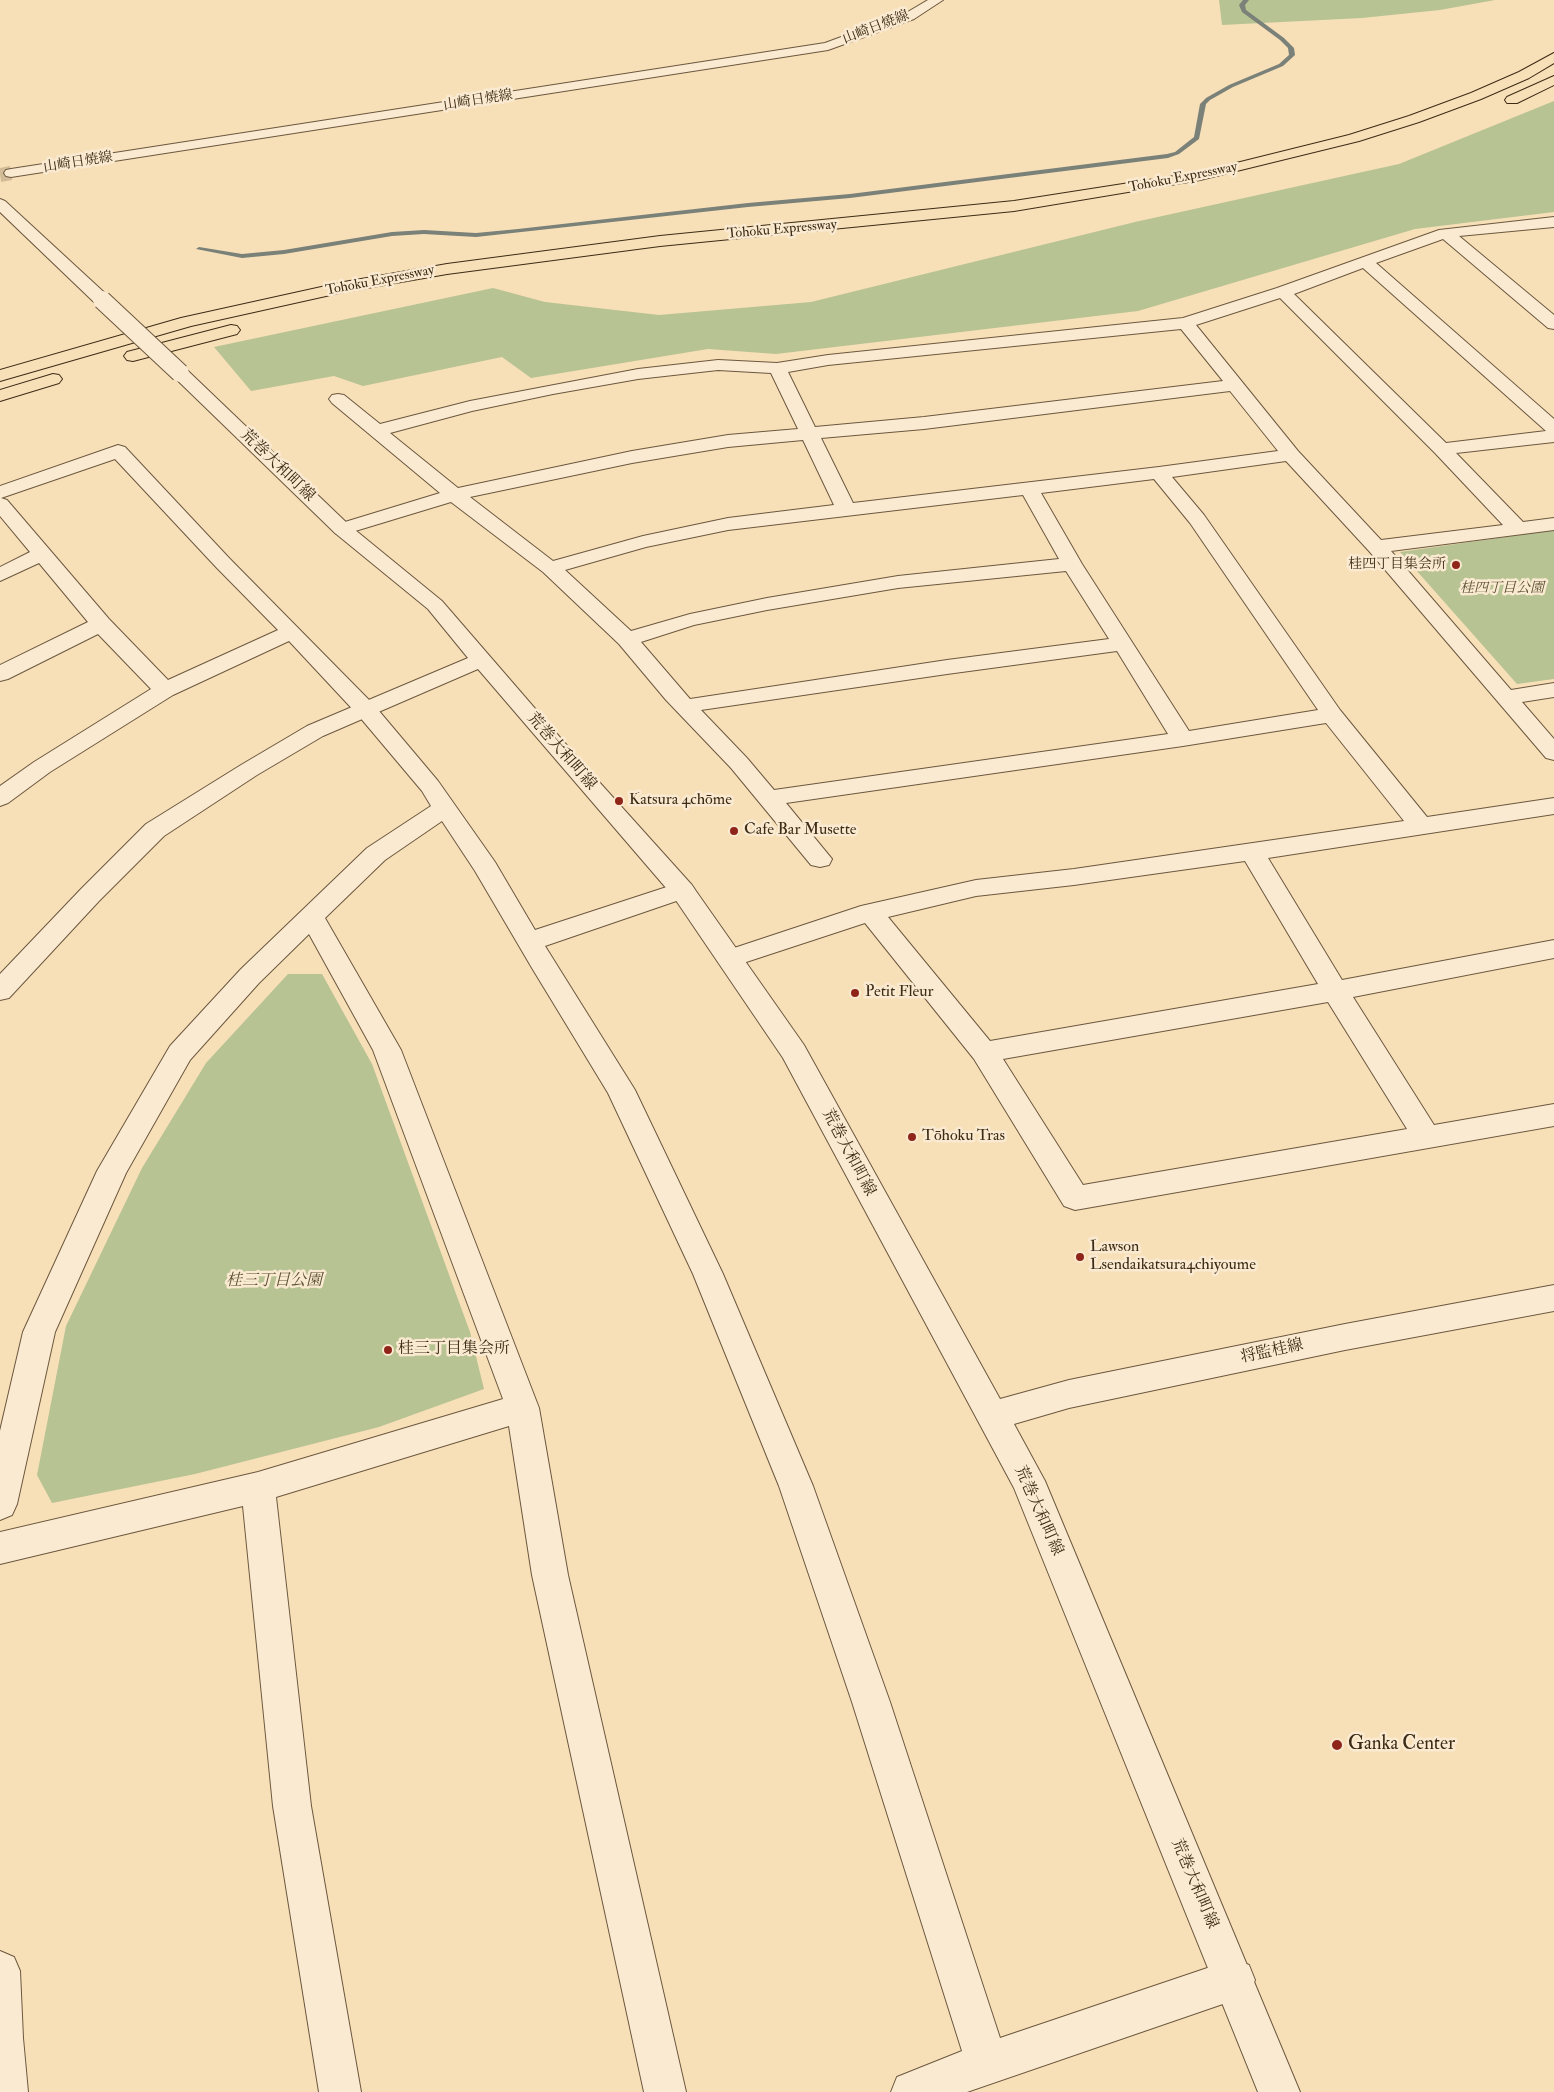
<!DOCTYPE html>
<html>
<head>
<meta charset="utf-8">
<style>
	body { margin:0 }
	canvas { display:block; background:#f7dfb8 }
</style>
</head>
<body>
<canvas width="1554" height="2092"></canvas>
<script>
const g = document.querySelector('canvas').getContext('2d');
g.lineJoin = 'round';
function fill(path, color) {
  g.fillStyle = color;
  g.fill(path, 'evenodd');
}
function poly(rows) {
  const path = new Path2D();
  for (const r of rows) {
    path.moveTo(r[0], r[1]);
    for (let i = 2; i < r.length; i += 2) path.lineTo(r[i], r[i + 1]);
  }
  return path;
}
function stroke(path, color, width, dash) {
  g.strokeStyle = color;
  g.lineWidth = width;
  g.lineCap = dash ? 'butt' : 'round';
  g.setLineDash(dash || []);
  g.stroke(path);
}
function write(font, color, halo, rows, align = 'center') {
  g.font = font + ' "IM FELL Double Pica","Noto Serif JP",serif';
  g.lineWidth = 5;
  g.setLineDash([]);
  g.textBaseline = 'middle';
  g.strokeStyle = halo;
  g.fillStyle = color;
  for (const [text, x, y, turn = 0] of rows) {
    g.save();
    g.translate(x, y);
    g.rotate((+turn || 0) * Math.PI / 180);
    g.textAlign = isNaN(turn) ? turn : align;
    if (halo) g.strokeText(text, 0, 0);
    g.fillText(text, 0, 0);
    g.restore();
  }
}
fill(poly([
	[1219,0,1495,0,1440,10,1362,18,1222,25],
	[1554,101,1554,212,1415,229,1138,311,776,354,708,349,531,378,502,357,363,386,334,376,251,391,214,347,493,288,545,302,659,315,811,302,1135,222,1399,164],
	[1554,530,1554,679,1517,684,1400,552],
	[288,974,322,974,372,1064,470,1332,484,1389,379,1427,195,1474,52,1503,37,1475,66,1326,142,1168,206,1063]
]), '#b8c393');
fill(poly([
	[1243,0,1249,0,1245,5,1246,10,1284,38,1294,48,1295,55,1283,66,1233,87,1210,100,1206,104,1199,139,1179,154,1168,158,850,198,748,207,476,237,424,234,392,236,284,254,242,258,196,249,199,247,242,254,284,250,392,232,424,230,476,233,518,229,748,203,850,194,1167,154,1175,152,1194,137,1200,104,1206,98,1229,85,1279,64,1289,55,1288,48,1280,40,1242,12,1239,5,1243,0]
]), '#7a8178');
stroke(poly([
	[0,175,11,173]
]), '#d2bb97', 14, [14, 7]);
const minor = poly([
	[928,0,943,0,914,19,828,50,11,177,6,176,4,173,6,170,11,169,825,43,906,13,928,0],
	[1554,217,1554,227,1459,236,1554,315,1554,329,1548,328,1443,239,1376,263,1554,419,1554,442,1456,453,1523,522,1554,518,1554,530,1391,551,1511,690,1554,683,1554,697,1522,702,1554,739,1554,760,1546,758,1369,551,1286,461,1172,477,1204,515,1340,710,1427,817,1554,798,1554,814,1268,858,1342,980,1554,940,1554,958,1353,997,1434,1125,1554,1104,1554,1126,1075,1210,1064,1206,974,1059,865,923,731,967,722,964,718,958,722,952,861,906,976,880,1074,869,1404,821,1326,723,1183,746,786,803,832,859,829,865,820,867,811,865,731,768,666,700,619,644,543,572,451,502,342,535,335,533,332,529,335,525,440,493,332,403,329,399,332,395,338,394,344,395,380,424,470,401,638,369,718,360,777,363,828,355,1183,318,1277,288,1439,230,1554,217],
	[1363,268,1546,431,1446,443,1294,294,1363,268],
	[1280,298,1435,453,1503,525,1381,540,1298,451,1196,325,1280,298],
	[1181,329,1223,381,924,417,815,427,788,372,828,365,1181,329],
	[718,370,771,373,798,429,728,435,632,451,458,488,390,433,472,411,553,394,638,379,718,370],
	[1230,391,1278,451,1159,467,853,503,821,438,924,429,1230,391],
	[803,440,834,505,728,518,643,536,553,561,470,497,632,463,728,447,803,440],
	[1154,479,1190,523,1318,710,1189,731,1082,564,1041,493,1154,479],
	[1023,495,1059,559,898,576,767,598,690,614,631,631,565,570,646,547,728,530,1023,495],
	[1066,571,1109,639,947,660,690,699,641,642,694,625,767,610,898,588,1066,571],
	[1117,651,1168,734,774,790,747,758,701,710,947,674,1117,651],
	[1245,861,1318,984,990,1041,888,917,976,896,1074,885,1245,861],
	[1328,1002,1407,1129,1083,1185,1003,1059,1328,1002],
	[118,445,125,447,230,559,374,705,438,781,495,862,535,930,682,882,691,884,695,890,691,896,545,946,635,1090,723,1274,813,1486,890,1702,1000,2038,1234,1959,1249,1965,1255,1980,1249,1995,967,2092,891,2092,897,2077,962,2051,852,1702,779,1486,693,1274,608,1093,532,968,475,871,442,821,385,860,325,918,401,1050,539,1408,568,1575,686,2092,644,2092,532,1575,509,1426,276,1497,311,1806,361,2092,319,2092,273,1806,243,1506,0,1564,0,1532,258,1472,503,1399,373,1050,309,934,259,983,190,1060,126,1173,55,1332,17,1504,12,1515,0,1520,0,1431,23,1332,97,1171,170,1046,241,969,367,848,431,806,422,791,358,715,289,641,173,695,50,772,8,803,0,806,0,786,34,762,151,689,98,634,8,679,0,681,0,665,88,622,39,563,0,581,0,567,30,552,0,516,0,486,118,445],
	[115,459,216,567,278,630,168,680,109,619,7,500,1,498,115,459],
	[0,1951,14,1957,20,1971,23,2038,28,2092,0,2092,0,1951]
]);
const tertiary = poly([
	[0,199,5,201,108,296,110,300,108,304,96,304,0,212,0,199],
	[180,368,186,369,349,525,442,601,583,764,691,884,804,1045,1000,1399,1069,1380,1345,1324,1554,1285,1554,1311,1345,1350,1069,1408,1014,1424,1045,1481,1300,2092,1258,2092,1014,1488,783,1058,673,896,478,669,323,736,257,775,164,836,99,901,9,998,0,1000,0,974,81,889,146,824,241,765,307,726,468,658,428,609,335,533,174,377,171,373,174,369,180,368]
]);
const motorway = poly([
	[1554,53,1554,63,1529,78,1481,99,1419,122,1359,141,1200,180,1014,211,660,246,447,274,344,292,191,326,0,381,0,370,181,318,344,282,447,264,660,236,1014,201,1200,172,1349,135,1409,116,1471,93,1519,72,1554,53],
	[1554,76,1554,85,1517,103,1507,103,1505,100,1507,97,1554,76],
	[231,325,237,326,240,330,237,334,133,361,127,360,124,356,127,352,231,325],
	[53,374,59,375,62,379,59,383,0,401,0,390,53,374]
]);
stroke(minor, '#6c583e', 2);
stroke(tertiary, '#6c583e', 2);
stroke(motorway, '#3d2b15', 2);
fill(minor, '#faead1');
fill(tertiary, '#faead1');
fill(motorway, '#f7dfb8');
const tertiaryBridge = poly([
	[102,300,180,373]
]);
stroke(tertiaryBridge, '#6c583e', 20, []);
stroke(tertiaryBridge, '#faead1', 18);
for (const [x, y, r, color] of [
	[1456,565,5,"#8f2418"],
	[619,801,5,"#8f2418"],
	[734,831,5,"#8f2418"],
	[855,993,5,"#8f2418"],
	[912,1137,5,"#8f2418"],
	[1080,1257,5,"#8f2418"],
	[388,1350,5,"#8f2418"],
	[1337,1745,6,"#8f2418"]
]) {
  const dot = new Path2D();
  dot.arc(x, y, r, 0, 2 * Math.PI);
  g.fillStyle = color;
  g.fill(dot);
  stroke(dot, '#faead1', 2);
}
write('14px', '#3d2b15', '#faead1', [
	["山崎日焼線",876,28,-21],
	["山崎日焼線",478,101,-9],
	["山崎日焼線",78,163,-9],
	["Tohoku Expressway",1183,178,-11],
	["Tohoku Expressway",782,230,-5],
	["Tohoku Expressway",380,281,-11]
]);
write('14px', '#3d2b15', '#faead1', [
	["桂四丁目集会所",1446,565]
], 'right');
write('italic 14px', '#5c5134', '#faead1', [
	["桂四丁目公園",1502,589]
]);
write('16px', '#3d2b15', '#faead1', [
	["荒巻大和町線",277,466,44],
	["荒巻大和町線",561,752,49],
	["荒巻大和町線",848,1153,62],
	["将監桂線",1272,1352,-12],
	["荒巻大和町線",1038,1511,66],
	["荒巻大和町線",1194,1884,67]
]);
write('16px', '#3d2b15', '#faead1', [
	["Katsura 4chōme",629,801],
	["Cafe Bar Musette",744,831],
	["Petit Fleur",865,993],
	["Tōhoku Tras",922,1137],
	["Lawson",1090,1248],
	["Lsendaikatsura4chiyoume",1090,1266],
	["桂三丁目集会所",398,1350]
], 'left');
write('italic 16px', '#5c5134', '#faead1', [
	["桂三丁目公園",274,1282]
]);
write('19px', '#3d2b15', '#faead1', [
	["Ganka Center",1348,1745]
], 'left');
</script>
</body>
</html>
